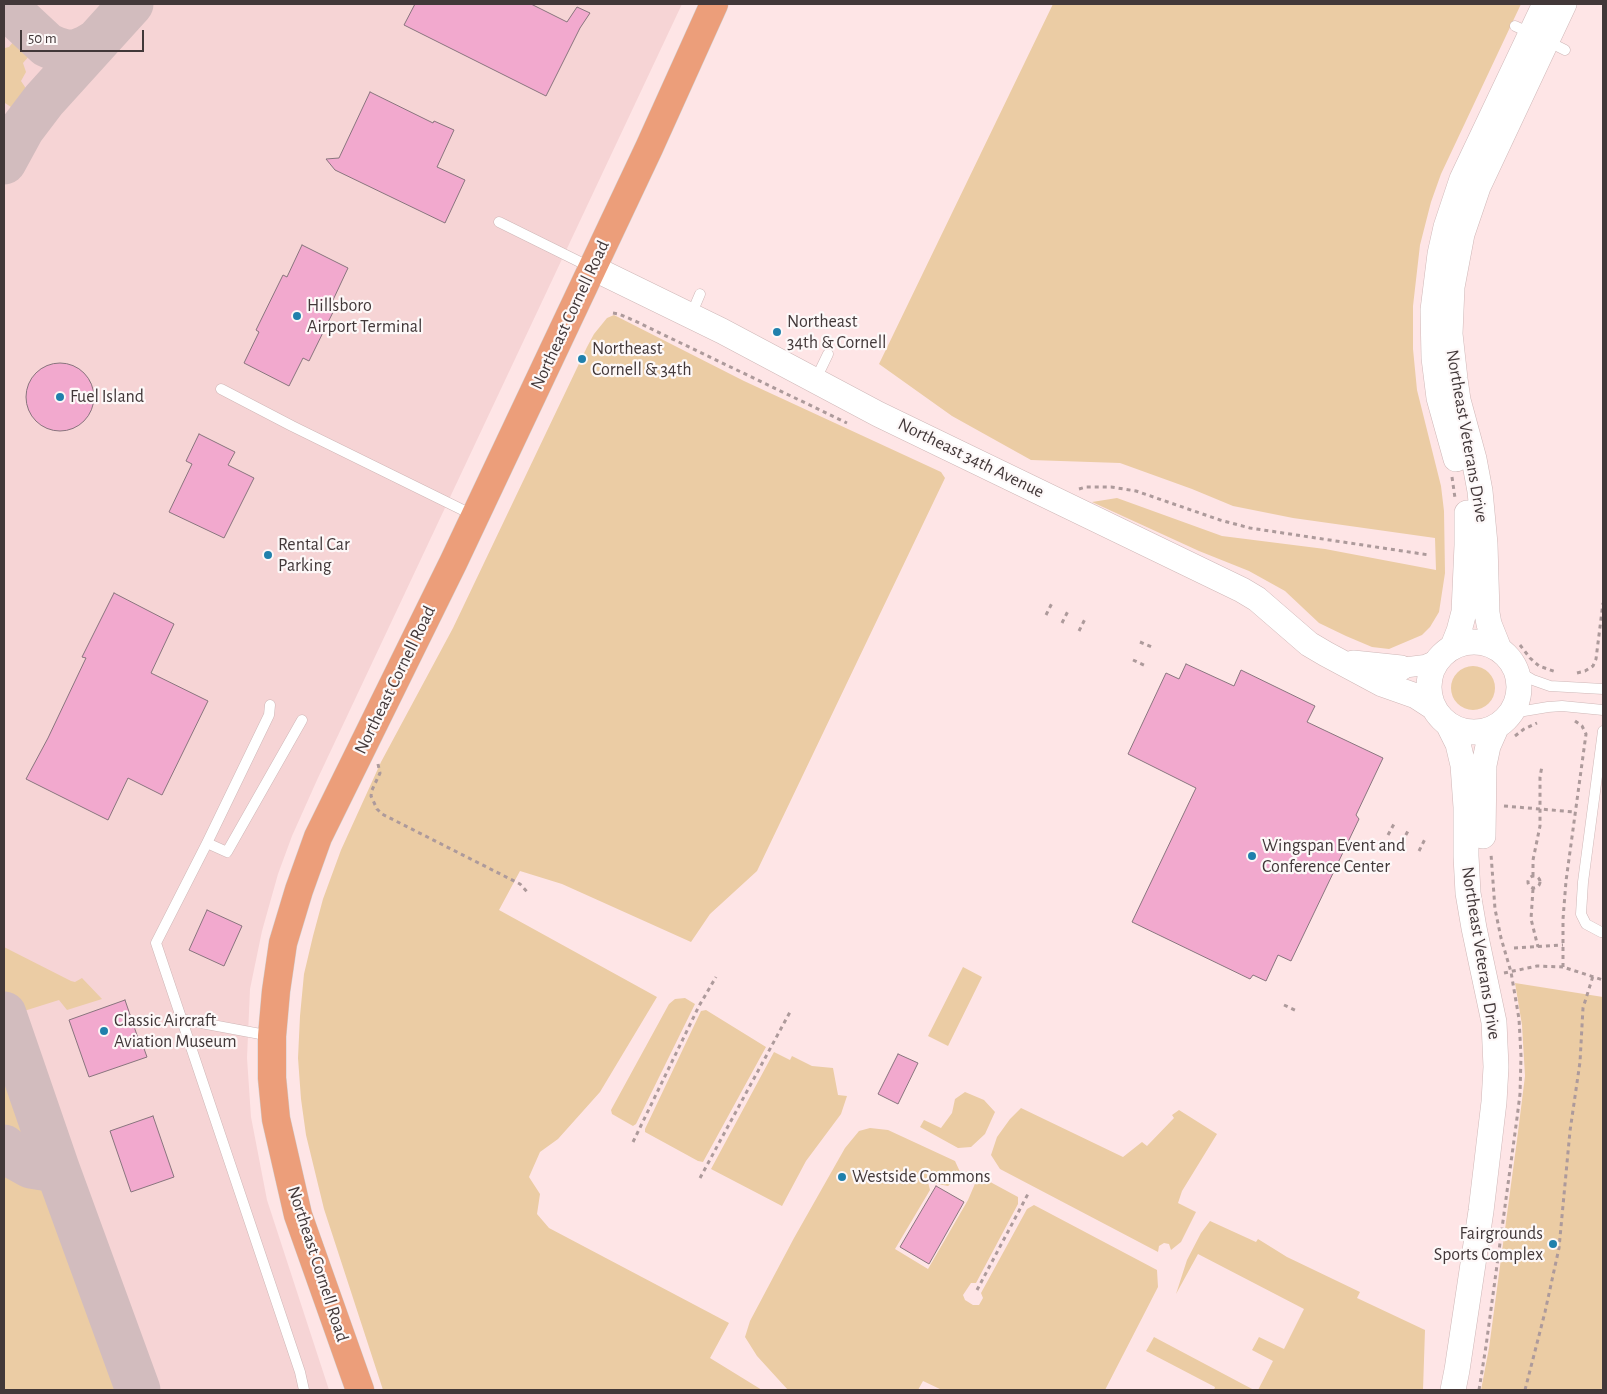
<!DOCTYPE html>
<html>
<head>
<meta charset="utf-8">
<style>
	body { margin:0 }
	#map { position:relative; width:1607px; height:1394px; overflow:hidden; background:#fee5e6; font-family:"Alegreya Sans",sans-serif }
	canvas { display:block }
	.frame { position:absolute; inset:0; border:5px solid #423839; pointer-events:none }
	.scale { position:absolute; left:20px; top:30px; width:124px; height:22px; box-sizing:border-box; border:2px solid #423839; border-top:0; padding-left:6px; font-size:15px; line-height:18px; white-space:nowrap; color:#423839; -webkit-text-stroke:4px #fdf8f8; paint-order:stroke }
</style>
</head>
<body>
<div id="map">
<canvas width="1607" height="1394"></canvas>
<div class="frame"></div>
<div class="scale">50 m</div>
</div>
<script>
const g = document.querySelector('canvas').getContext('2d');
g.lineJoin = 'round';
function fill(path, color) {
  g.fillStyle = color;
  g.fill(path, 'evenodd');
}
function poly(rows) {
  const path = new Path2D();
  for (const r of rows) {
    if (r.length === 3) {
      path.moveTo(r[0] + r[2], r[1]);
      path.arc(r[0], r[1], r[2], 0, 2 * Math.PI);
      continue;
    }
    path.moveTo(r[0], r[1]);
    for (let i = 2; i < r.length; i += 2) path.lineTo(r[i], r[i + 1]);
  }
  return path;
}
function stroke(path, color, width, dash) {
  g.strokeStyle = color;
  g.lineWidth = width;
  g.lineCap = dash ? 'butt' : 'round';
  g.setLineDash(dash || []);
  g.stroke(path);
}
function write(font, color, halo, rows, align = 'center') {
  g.font = font + ' "Alegreya Sans",sans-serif';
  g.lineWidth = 4.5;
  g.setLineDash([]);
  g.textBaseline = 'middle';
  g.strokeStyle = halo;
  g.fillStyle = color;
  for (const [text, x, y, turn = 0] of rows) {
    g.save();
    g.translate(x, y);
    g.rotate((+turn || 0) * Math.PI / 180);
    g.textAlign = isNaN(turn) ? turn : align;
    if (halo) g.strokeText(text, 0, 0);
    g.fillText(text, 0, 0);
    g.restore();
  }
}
fill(poly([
	[4,4,682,4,317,780,292,836,278,874,262,931,250,989,247,1058,251,1117,267,1200,329,1390,4,1390]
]), '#f6d4d5');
fill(poly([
	[1053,4,1521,4,1441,174,1431,202,1420,245,1413,306,1413,349,1417,390,1441,486,1444,511,1445,573,1439,612,1430,627,1422,635,1389,649,1372,647,1346,636,1319,623,1285,591,1249,571,1199,551,1092,502,1117,498,1222,536,1325,549,1436,570,1435,538,1293,518,1233,506,1192,489,1120,463,1031,460,952,416,879,364],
	[15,40,29,56,23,63,26,72,21,81,27,90,14,109,5,103,4,104,4,47,5,48,9,47],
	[614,315,744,381,941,472,945,478,757,871,710,914,691,942,562,884,520,871,499,910,657,997,600,1092,558,1139,540,1152,529,1177,540,1194,537,1214,549,1228,729,1323,710,1358,762,1390,383,1390,324,1209,306,1135,301,1099,298,1058,300,1016,304,974,313,936,323,899,341,850,381,762,453,628,587,347,594,334,607,318],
	[1473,688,22],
	[4,947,71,981,75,982,82,978,102,999,67,1010,59,1000,24,1011,16,1008,4,993],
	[963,967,982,977,948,1046,928,1036],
	[1515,983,1603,997,1603,1390,1481,1390,1489,1348,1517,1140,1525,1076,1522,1025],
	[685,998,695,1004,636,1124,633,1126,612,1114,611,1110,669,1004,675,999],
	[706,1010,766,1047,703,1162,698,1161,645,1132,645,1129,701,1011],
	[774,1052,790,1060,792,1056,812,1066,833,1068,838,1095,847,1096,841,1114,806,1161,782,1206,711,1169],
	[4,1056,38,1157,31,1155,19,1148,4,1128],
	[965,1092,984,1100,995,1112,985,1134,971,1147,958,1148,920,1127,924,1120,941,1128,952,1113,955,1099],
	[1021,1108,1123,1157,1142,1142,1147,1146,1174,1118,1172,1115,1179,1110,1217,1134,1182,1191,1178,1203,1196,1212,1181,1242,1171,1250,1169,1244,1164,1243,1159,1246,1158,1252,1000,1169,991,1155,997,1137,1010,1119],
	[870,1128,888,1130,955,1161,961,1174,948,1186,928,1182,930,1190,895,1249,928,1269,968,1200,977,1179,981,1177,1018,1197,1018,1204,976,1283,971,1283,963,1295,965,1300,973,1305,979,1305,983,1298,981,1293,1027,1209,1034,1205,1157,1270,1158,1287,1105,1390,942,1390,923,1381,918,1390,788,1390,757,1356,745,1337,750,1321,794,1238,845,1148,859,1131],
	[4,1161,43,1185,50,1193,77,1271,95,1329,115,1379,123,1390,4,1390],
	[1210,1221,1256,1242,1258,1239,1287,1257,1360,1292,1357,1298,1425,1330,1423,1390,1258,1390,1273,1361,1252,1350,1259,1337,1284,1349,1304,1309,1198,1254,1176,1294,1187,1260,1201,1233],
	[1154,1337,1254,1390,1214,1390,1215,1387,1146,1351]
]), '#ebcca4');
stroke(poly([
	[4,5,47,45,56,49,66,52,76,52,86,48,96,42],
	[4,162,22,129,44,100,131,4],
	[4,1014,57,1168,138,1390],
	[4,1147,13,1156,31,1166,43,1168,57,1168]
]), '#d2bcbe', 45);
const building = poly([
	[415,4,531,4,567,22,577,7,590,13,580,28,546,96,404,25,415,4],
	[370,92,433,123,434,121,454,130,437,167,465,180,445,223,335,170,326,159,339,158,370,92],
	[302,245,348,268,333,300,338,302,309,361,303,358,289,386,244,363,259,332,256,330,283,275,287,277,302,245],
	[60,397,34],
	[199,434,235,452,228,465,254,478,224,538,169,512,192,464,186,461,199,434],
	[114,593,174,624,151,673,208,701,162,795,128,778,108,820,26,779,48,738,86,658,82,657,114,593],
	[1186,664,1234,686,1241,670,1315,706,1307,722,1383,758,1356,815,1359,819,1291,961,1278,955,1266,981,1253,975,1250,979,1132,922,1196,788,1128,754,1166,673,1179,679,1186,664],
	[207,910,242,926,224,966,189,950,207,910],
	[125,1000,140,1044,142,1043,147,1057,89,1077,69,1020,125,1000],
	[898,1054,918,1063,898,1104,878,1094,898,1054],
	[153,1116,174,1177,131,1192,110,1131,153,1116],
	[936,1186,964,1202,929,1264,900,1247,936,1186]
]);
fill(building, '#f2a9ce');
stroke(building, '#89757e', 1);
const service = poly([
	[1515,26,1532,34],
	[1547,41,1565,50],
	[499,222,590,267],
	[691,315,700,294],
	[815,381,828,354],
	[221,389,292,426,473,515],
	[1516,670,1533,680,1550,686,1603,689],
	[270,705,269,715,207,843,156,943,300,1372,304,1390],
	[1512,713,1548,707,1562,706,1603,710],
	[207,843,227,852,302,720],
	[1601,932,1586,924,1581,914,1583,882,1603,731],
	[180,1019,271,1036]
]);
const minor = poly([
	[1401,668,1425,665,1437,660]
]);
const tertiary = poly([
	[593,268,722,331,878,414,1242,590,1257,599,1309,644,1326,654,1382,684,1416,696,1433,707],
	[1456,459,1439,398,1434,358,1433,310,1440,254,1446,227,1462,179,1545,4],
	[1474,687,45],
	[1453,646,1459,631,1464,612,1467,545,1467,513],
	[1499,649,1489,624,1487,613,1485,544,1480,491,1474,459,1458,400,1455,379,1450,334,1452,287,1462,234,1478,187,1564,4],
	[1353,663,1401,668],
	[1449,726,1458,744,1463,765,1466,807,1466,856,1468,893,1474,928,1494,1022,1496,1067,1494,1102,1481,1211,1457,1370,1453,1390],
	[1483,836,1484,765,1488,746,1496,728]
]);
const trunk = poly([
	[360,1390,298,1215,276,1119,272,1078,272,1036,276,991,283,943,299,890,318,837,453,563,649,148,714,4]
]);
stroke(service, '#cfb7b7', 11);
stroke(minor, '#cfb7b7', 21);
stroke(tertiary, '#cfb7b7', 26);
stroke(trunk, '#d2cfcf', 29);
stroke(poly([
	[613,313,619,314,635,321,847,423],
	[1452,477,1455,498],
	[1079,489,1086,487,1111,487,1136,491,1220,520,1250,528,1429,555],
	[1046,615,1052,603],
	[1062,623,1068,611],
	[1079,631,1085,619],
	[1140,642,1154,648],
	[1520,645,1530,658,1539,666,1556,672],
	[1133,660,1146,666],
	[1577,673,1585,671,1593,666,1596,659,1603,603],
	[1575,721,1582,726,1586,734,1566,881,1563,919,1563,967,1603,980],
	[1515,736,1524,729,1537,723],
	[378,764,380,773,372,790,371,796,377,809,382,814,520,884,529,894],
	[1504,806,1575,812],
	[1388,835,1395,822],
	[1402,842,1409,829],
	[1419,851,1426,837],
	[1534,882,6],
	[1533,876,1533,860,1540,826,1540,777,1542,766],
	[1533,889,1531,919,1538,947],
	[1514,948,1563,945],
	[1504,973,1537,966,1563,967],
	[1284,1005,1297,1011],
	[633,1142,699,1006,716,977],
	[700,1178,790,1012],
	[977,1290,1029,1192],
	[1479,1390,1486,1346,1517,1118,1520,1094,1521,1056,1519,1019,1511,972,1501,938,1495,909,1491,854],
	[1525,1390,1545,1312,1559,1248,1570,1131,1580,1062,1583,1008,1593,976]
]), '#ad9a9b', 3, [4, 4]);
stroke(service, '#fff', 10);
stroke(minor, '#fff', 20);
stroke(tertiary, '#fff', 25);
stroke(trunk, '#ec9e7a', 28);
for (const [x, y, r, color] of [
	[297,316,5,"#2080ac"],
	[777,332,5,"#2080ac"],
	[582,359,5,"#2080ac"],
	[60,397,5,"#2080ac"],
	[268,555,5,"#2080ac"],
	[1252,856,5,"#2080ac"],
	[104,1031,5,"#2080ac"],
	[842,1177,5,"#2080ac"],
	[1553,1244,5,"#2080ac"]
]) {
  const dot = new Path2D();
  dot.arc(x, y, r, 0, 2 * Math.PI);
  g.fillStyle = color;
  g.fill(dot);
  stroke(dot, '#fdf8f8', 2);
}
write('18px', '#423839', '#fdf8f8', [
	["Hillsboro",307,306],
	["Airport Terminal",307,327],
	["Northeast",787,322],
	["34th & Cornell",787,343],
	["Northeast",592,349],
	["Cornell & 34th",592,370],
	["Fuel Island",70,397],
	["Rental Car",278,545],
	["Parking",278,566],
	["Wingspan Event and",1262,846],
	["Conference Center",1262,867],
	["Classic Aircraft",114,1021],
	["Aviation Museum",114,1042],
	["Westside Commons",852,1177],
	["Fairgrounds",1543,1234,"right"],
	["Sports Complex",1543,1255,"right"]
], 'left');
write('18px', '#423839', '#fdf8f8', [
	["Northeast Cornell Road",570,315,-65],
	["Northeast Veterans Drive",1467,436,80],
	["Northeast 34th Avenue",971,458,26],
	["Northeast Cornell Road",395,680,-64],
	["Northeast Veterans Drive",1481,953,81],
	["Northeast Cornell Road",318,1264,72]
]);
</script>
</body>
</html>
